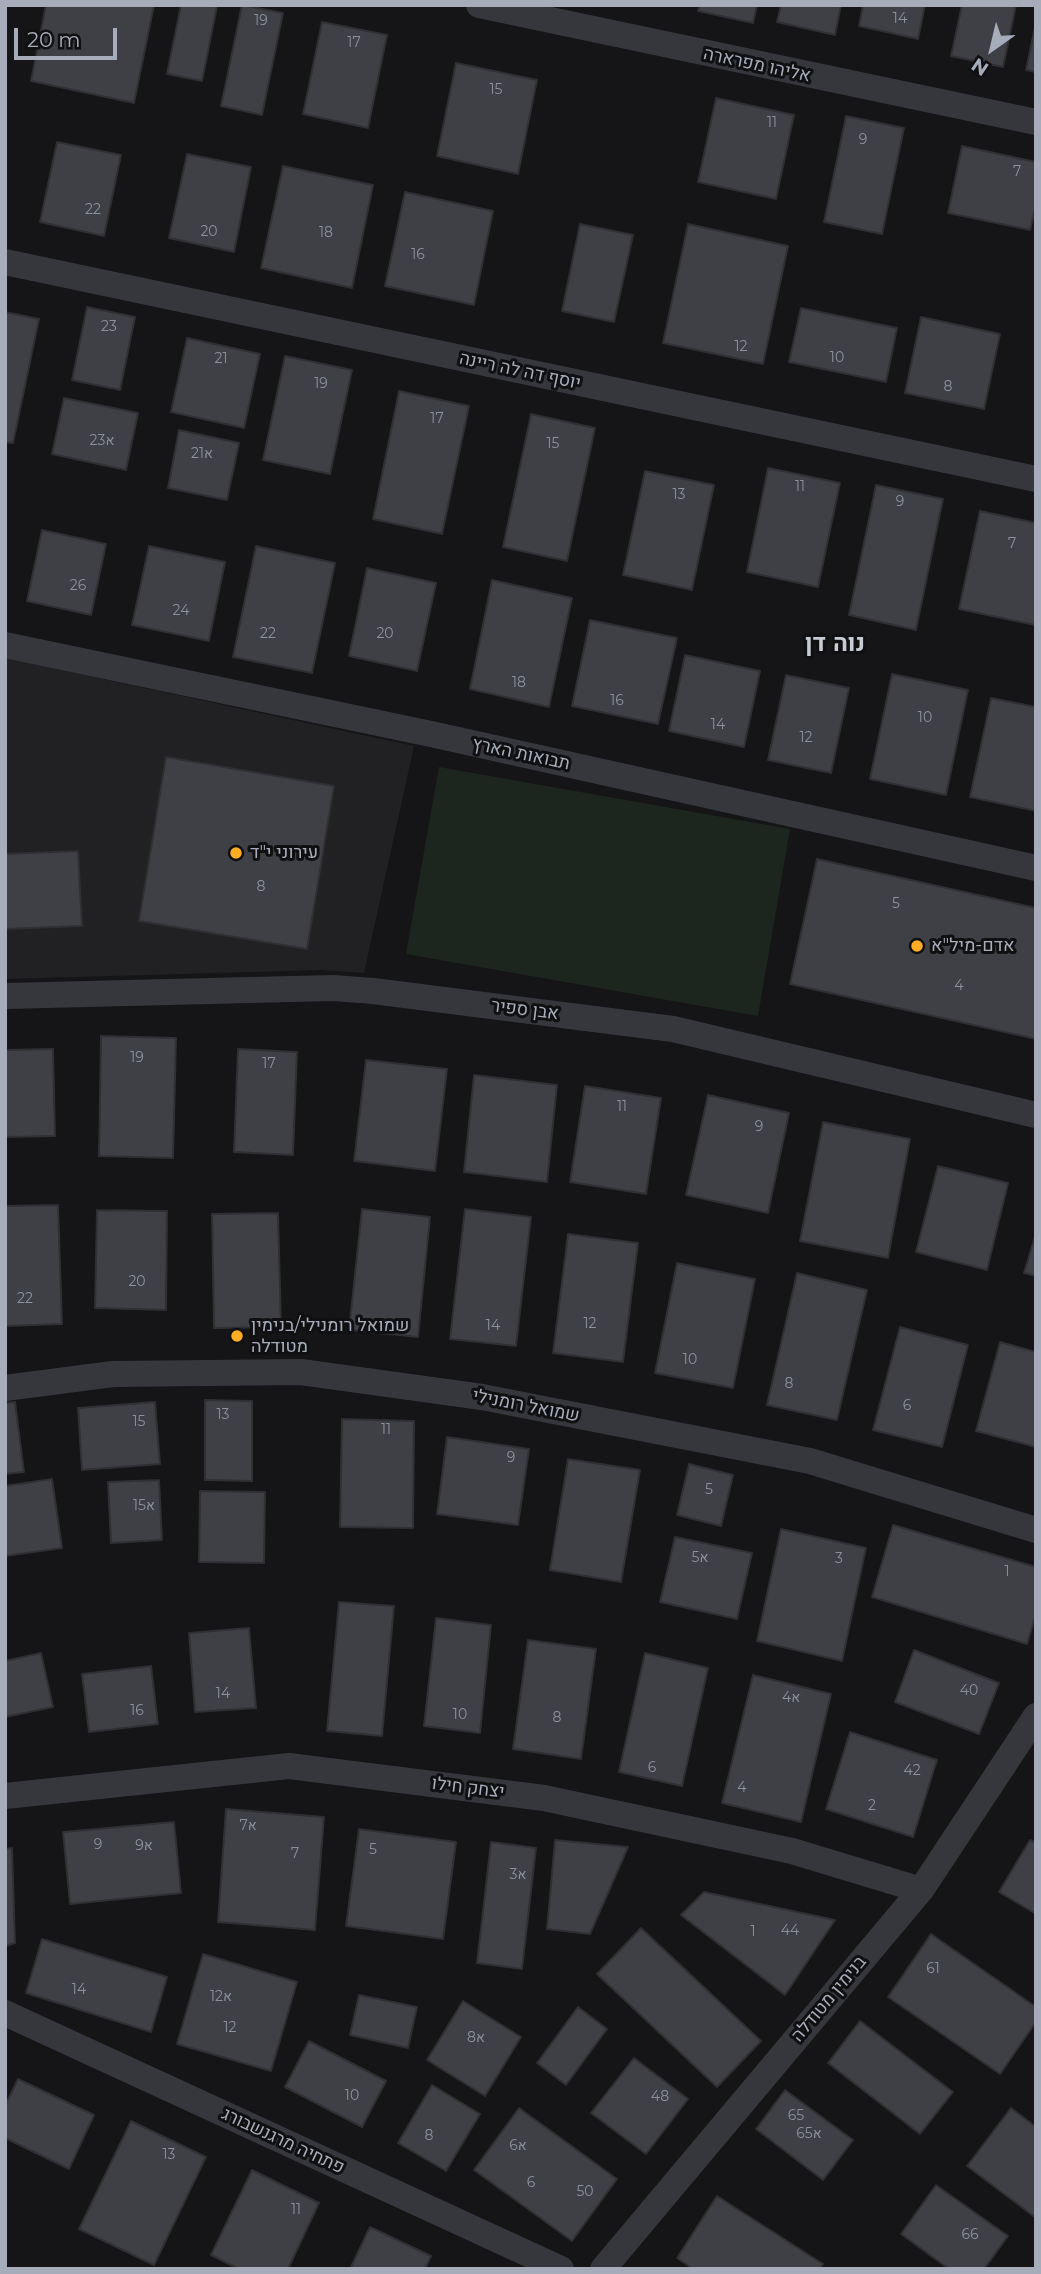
<!DOCTYPE html>
<html>
<head>
<meta charset="utf-8">
<style>
	body { margin:0 }
	#map { position:relative; width:1041px; height:2274px; overflow:hidden; background:#151517; font-family:Montserrat,sans-serif }
	canvas { display:block }
	.frame { position:absolute; inset:0; border:7px solid #a6acb9; pointer-events:none }
	.north { position:absolute; left:957px; top:14px; width:70px; height:70px; -webkit-text-stroke:5px #101012; paint-order:stroke; rotate:214deg; font-size:19px; font-weight:700; line-height:28px; text-align:center; color:#a6acb9 }
	.north::after { content:''; display:block; margin:auto; width:24px; height:32px; background:#a6acb9; clip-path:polygon(50% 0,100% 100%,50% 72%,0 100%) }
	.scale { position:absolute; left:14px; top:28px; width:103px; height:32px; box-sizing:border-box; border:4px solid #a6acb9; border-top:0; padding-left:9px; font-size:21px; line-height:24px; white-space:nowrap; color:#a6acb9; -webkit-text-stroke:5px #101012; paint-order:stroke }
</style>
</head>
<body>
<div id="map">
<canvas width="1041" height="2274"></canvas>
<div class="frame"></div>
<div class="north">N</div>
<div class="scale">20 m</div>
</div>
<script>
const g = document.querySelector('canvas').getContext('2d');
g.lineJoin = 'round';
function fill(path, color) {
  g.fillStyle = color;
  g.fill(path, 'evenodd');
}
function poly(rows) {
  const path = new Path2D();
  for (const r of rows) {
    path.moveTo(r[0], r[1]);
    for (let i = 2; i < r.length; i += 2) path.lineTo(r[i], r[i + 1]);
  }
  return path;
}
function stroke(path, color, width, dash) {
  g.strokeStyle = color;
  g.lineWidth = width;
  g.lineCap = dash ? 'butt' : 'round';
  g.setLineDash(dash || []);
  g.stroke(path);
}
function write(font, color, halo, rows, align = 'center') {
  g.font = font + ' Montserrat,Heebo,sans-serif';
  g.lineWidth = 6;
  g.setLineDash([]);
  g.textBaseline = 'middle';
  g.strokeStyle = halo;
  g.fillStyle = color;
  for (const [text, x, y, turn = 0] of rows) {
    g.save();
    g.translate(x, y);
    g.rotate((+turn || 0) * Math.PI / 180);
    g.textAlign = isNaN(turn) ? turn : align;
    if (halo) g.strokeText(text, 0, 0);
    g.fillText(text, 0, 0);
    g.restore();
  }
}
fill(poly([
	[5,658,414,746,364,973,321,970,5,979]
]), '#212124');
fill(poly([
	[439,767,790,829,758,1016,406,954]
]), '#1d261e');
const building = poly([
	[46,5,154,5,134,103,31,81,46,5],
	[181,5,217,6,202,81,167,74,181,5],
	[242,5,283,13,262,115,221,106,242,5],
	[700,5,757,5,753,23,698,11,700,5],
	[781,5,841,5,835,35,777,22,781,5],
	[863,5,925,5,918,39,859,26,863,5],
	[962,5,1016,5,1003,67,951,56,962,5],
	[322,22,387,35,368,128,303,114,322,22],
	[1036,22,1036,72,1026,70,1036,22],
	[456,63,537,80,518,174,437,156,456,63],
	[716,98,794,115,776,199,698,182,716,98],
	[846,116,904,128,882,234,824,222,846,116],
	[57,142,121,155,104,236,40,222,57,142],
	[962,146,1036,162,1036,204,1030,230,948,213,962,146],
	[187,154,251,167,234,252,169,238,187,154],
	[283,166,373,185,352,288,261,268,283,166],
	[405,192,493,211,474,305,385,286,405,192],
	[580,224,633,235,614,322,562,311,580,224],
	[688,224,788,246,763,364,663,343,688,224],
	[87,307,135,317,120,390,72,380,87,307],
	[801,308,897,328,886,382,789,362,801,308],
	[5,312,39,319,13,443,5,442,5,312],
	[921,317,1000,334,984,409,905,393,921,317],
	[187,338,260,354,244,428,171,412,187,338],
	[285,356,352,370,330,474,263,460,285,356],
	[399,391,469,406,442,534,373,519,399,391],
	[64,398,138,413,126,470,52,454,64,398],
	[531,414,595,428,567,561,503,547,531,414],
	[179,430,239,443,227,500,168,488,179,430],
	[768,468,840,483,818,587,747,572,768,468],
	[645,471,714,485,692,590,623,575,645,471],
	[876,485,943,499,916,630,849,615,876,485],
	[980,511,1036,523,1035,625,959,609,980,511],
	[42,530,106,544,91,615,27,601,42,530],
	[149,546,225,562,209,641,132,625,149,546],
	[256,546,335,563,312,673,233,657,256,546],
	[367,568,436,583,417,671,349,656,367,568],
	[492,580,572,598,549,707,470,689,492,580],
	[590,620,677,638,658,724,572,706,590,620],
	[685,655,760,671,744,747,669,731,685,655],
	[892,674,968,690,946,795,870,779,892,674],
	[786,675,849,688,831,773,768,760,786,675],
	[991,698,1036,707,1036,811,970,797,991,698],
	[166,757,334,786,307,949,139,921,166,757],
	[78,851,82,926,5,929,5,854,78,851],
	[817,859,1036,908,1036,1039,790,984,817,859],
	[101,1036,176,1038,173,1158,99,1156,101,1036],
	[53,1049,55,1136,5,1137,5,1050,53,1049],
	[238,1049,297,1052,293,1155,234,1152,238,1049],
	[366,1060,447,1069,435,1171,354,1161,366,1060],
	[474,1075,557,1085,547,1182,464,1172,474,1075],
	[585,1086,661,1098,646,1194,570,1182,585,1086],
	[708,1095,789,1113,768,1213,686,1195,708,1095],
	[823,1122,910,1139,888,1258,800,1241,823,1122],
	[938,1166,1008,1183,987,1270,916,1252,938,1166],
	[58,1205,62,1324,5,1326,5,1206,58,1205],
	[362,1209,430,1217,418,1337,349,1330,362,1209],
	[465,1209,531,1217,516,1346,450,1339,465,1209],
	[97,1210,167,1211,166,1310,95,1308,97,1210],
	[278,1213,281,1327,214,1328,212,1214,278,1213],
	[1036,1233,1036,1276,1024,1273,1036,1233],
	[568,1234,638,1243,623,1362,553,1353,568,1234],
	[677,1263,755,1279,733,1388,655,1373,677,1263],
	[797,1273,867,1290,837,1420,767,1405,797,1273],
	[900,1327,968,1345,942,1447,873,1430,900,1327],
	[1000,1342,1036,1352,1036,1447,976,1431,1000,1342],
	[205,1400,252,1401,252,1481,205,1480,205,1400],
	[15,1402,24,1472,5,1474,5,1403,15,1402],
	[155,1402,160,1464,82,1470,78,1408,155,1402],
	[342,1419,414,1421,413,1528,340,1527,342,1419],
	[447,1437,529,1449,518,1525,437,1514,447,1437],
	[568,1459,640,1470,621,1582,550,1570,568,1459],
	[689,1464,733,1475,721,1526,677,1515,689,1464],
	[52,1479,62,1548,5,1556,5,1486,52,1479],
	[159,1480,162,1540,111,1543,108,1482,159,1480],
	[200,1491,265,1492,264,1563,199,1562,200,1491],
	[893,1525,1036,1567,1036,1614,1027,1644,872,1597,893,1525],
	[781,1529,866,1548,842,1661,757,1641,781,1529],
	[675,1537,752,1553,737,1619,660,1602,675,1537],
	[339,1602,394,1606,382,1736,327,1731,339,1602],
	[436,1618,491,1625,480,1733,424,1726,436,1618],
	[249,1628,256,1708,195,1712,189,1633,249,1628],
	[528,1640,596,1649,581,1759,513,1749,528,1640],
	[914,1650,999,1683,979,1734,895,1702,914,1650],
	[41,1653,53,1707,5,1717,5,1661,41,1653],
	[645,1653,708,1668,682,1786,619,1772,645,1653],
	[151,1666,158,1724,89,1732,82,1674,151,1666],
	[753,1675,831,1694,801,1822,722,1803,753,1675],
	[850,1732,937,1760,913,1837,826,1809,850,1732],
	[226,1809,324,1817,315,1930,218,1922,226,1809],
	[174,1822,181,1893,70,1904,63,1832,174,1822],
	[359,1829,456,1842,443,1939,346,1926,359,1829],
	[555,1840,628,1847,590,1934,547,1929,555,1840],
	[1030,1840,1036,1843,1036,1914,999,1892,1030,1840],
	[491,1842,536,1848,522,1969,477,1963,491,1842],
	[12,1848,15,1943,5,1946,5,1849,12,1848],
	[704,1892,835,1920,785,1995,681,1915,704,1892],
	[641,1928,761,2041,717,2087,597,1974,641,1928],
	[931,1934,1036,2007,1036,2022,1000,2074,888,1997,931,1934],
	[42,1939,167,1977,151,2032,26,1993,42,1939],
	[203,1954,297,1982,271,2071,177,2044,203,1954],
	[359,1995,417,2007,408,2048,350,2035,359,1995],
	[463,2001,521,2037,485,2096,427,2060,463,2001],
	[578,2007,607,2029,566,2085,537,2063,578,2007],
	[860,2021,953,2092,920,2134,828,2063,860,2021],
	[309,2041,386,2081,362,2127,285,2087,309,2041],
	[634,2058,688,2099,646,2154,591,2113,634,2058],
	[18,2079,94,2115,69,2169,5,2138,5,2106,18,2079],
	[432,2085,480,2114,446,2171,398,2143,432,2085],
	[785,2090,853,2140,823,2180,756,2129,785,2090],
	[519,2108,617,2179,572,2241,474,2170,519,2108],
	[1011,2108,1036,2127,1036,2218,967,2166,1011,2108],
	[131,2121,206,2157,154,2265,79,2229,131,2121],
	[252,2170,319,2203,288,2269,239,2269,211,2255,252,2170],
	[936,2185,1008,2236,984,2269,949,2269,901,2234,936,2185],
	[717,2196,823,2264,820,2269,693,2269,677,2258,717,2196],
	[370,2227,431,2256,425,2269,350,2269,370,2227]
]);
fill(building, '#3f4045');
stroke(building, '#2f2f34', 2);
stroke(poly([
	[479,5,1036,122],
	[5,262,1036,479],
	[5,645,431,734,1036,868],
	[5,996,333,988,373,991,673,1029,1036,1115],
	[5,1388,113,1374,301,1372,482,1397,810,1461,1036,1530],
	[5,1796,289,1766,544,1798,792,1851,921,1890],
	[5,2013,561,2269],
	[603,2269,921,1890,1036,1716]
]), '#36373d', 26);
for (const [x, y, r, color] of [
	[236,853,7,"#ffac25"],
	[917,946,7,"#ffac25"],
	[237,1336,7,"#ffac25"]
]) {
  const dot = new Path2D();
  dot.arc(x, y, r, 0, 2 * Math.PI);
  g.fillStyle = color;
  g.fill(dot);
  stroke(dot, '#101012', 2.5);
}
write('14px', '#8c919c', null, [
	["14",900,19],
	["19",261,21],
	["17",354,43],
	["15",496,90],
	["11",772,123],
	["9",863,140],
	["7",1017,172],
	["22",93,210],
	["20",209,232],
	["18",326,233],
	["16",418,255],
	["23",109,327],
	["12",741,347],
	["10",837,358],
	["21",221,359],
	["19",321,384],
	["8",948,387],
	["17",437,419],
	["23א",102,441],
	["15",553,444],
	["21א",202,454],
	["11",800,487],
	["13",679,495],
	["9",900,502],
	["7",1012,544],
	["26",78,586],
	["24",181,611],
	["22",268,634],
	["20",385,634],
	["18",519,683],
	["16",617,701],
	["10",925,718],
	["14",718,725],
	["12",806,738],
	["8",261,887],
	["5",896,904],
	["4",959,986],
	["19",137,1058],
	["17",269,1064],
	["11",622,1107],
	["9",759,1127],
	["20",137,1282],
	["22",25,1299],
	["12",590,1324],
	["14",493,1326],
	["10",690,1360],
	["8",789,1384],
	["6",907,1406],
	["13",223,1415],
	["15",139,1422],
	["11",386,1430],
	["9",511,1458],
	["5",709,1490],
	["15א",144,1506],
	["5א",700,1558],
	["3",839,1559],
	["1",1007,1572],
	["40",969,1691],
	["14",223,1694],
	["4א",791,1698],
	["16",137,1711],
	["10",460,1715],
	["8",557,1718],
	["6",652,1768],
	["42",912,1771],
	["4",742,1788],
	["2",872,1806],
	["7א",248,1826],
	["9",98,1845],
	["9א",144,1846],
	["5",373,1850],
	["7",295,1854],
	["3א",518,1875],
	["44",790,1931],
	["1",753,1932],
	["61",933,1969],
	["14",79,1990],
	["12א",221,1997],
	["12",230,2028],
	["8א",476,2038],
	["10",352,2096],
	["48",660,2097],
	["65",796,2116],
	["65א",809,2134],
	["8",429,2136],
	["6א",518,2146],
	["13",169,2155],
	["6",531,2183],
	["50",585,2192],
	["11",296,2210],
	["66",970,2235]
]);
write('18px', '#a6acb9', '#101012', [
	["אליהו מפרארה",757,65,12],
	["יוסף דה לה ריינה",520,371,12],
	["תבואות הארץ",521,754,12],
	["אבן ספיר",525,1010,7],
	["שמואל רומנילי",526,1406,11],
	["יצחק חילו",468,1788,7],
	["בנימין מטודלה",829,1999,-50],
	["פתחיה מרגנשבורג",283,2141,25]
]);
write('18px', '#a6acb9', '#101012', [
	["עירוני י\"ד",250,853],
	["אדם-מיל\"א",931,946],
	["שמואל רומנילי/בנימין",251,1326],
	["מטודלה",251,1347]
], 'left');
write('bold 24px', '#c7cbd4', '#101012', [
	["נוה דן",835,644]
]);
</script>
</body>
</html>
